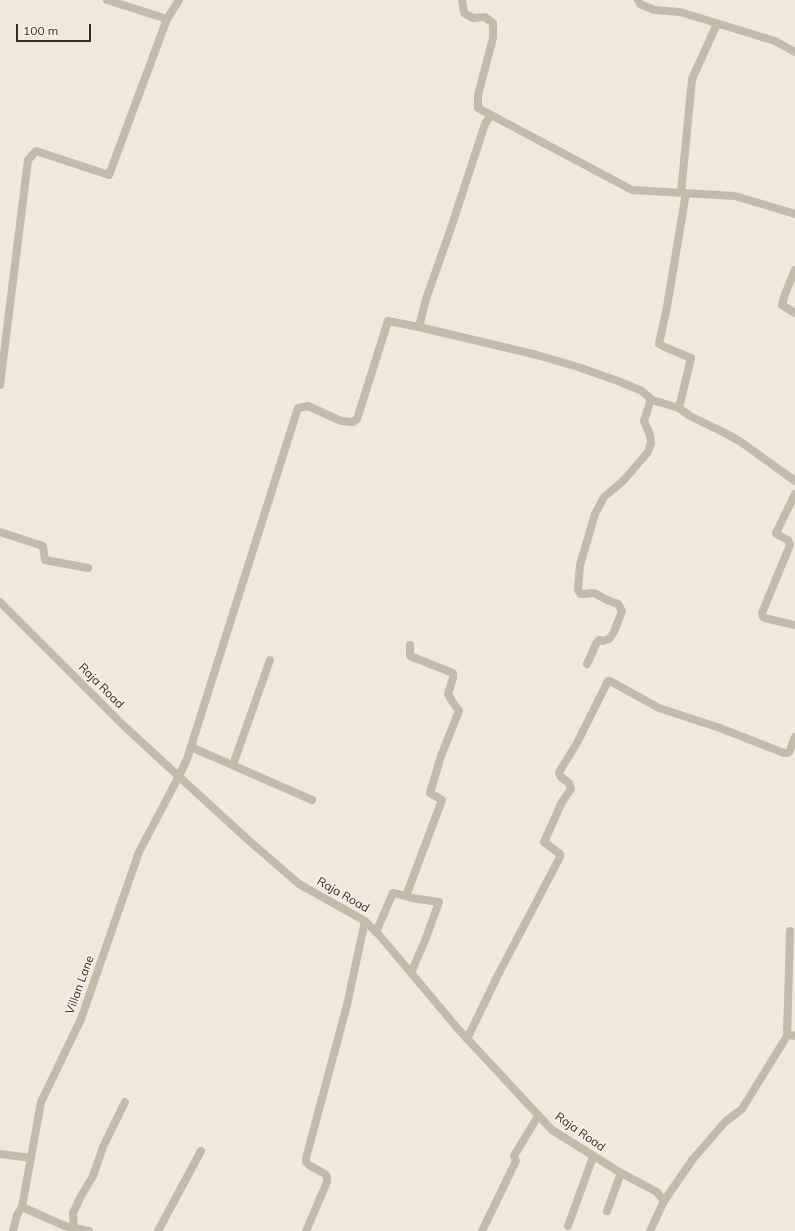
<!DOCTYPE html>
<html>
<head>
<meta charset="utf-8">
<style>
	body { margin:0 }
	#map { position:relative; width:795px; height:1231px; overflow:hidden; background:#efe8db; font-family:Mulish,sans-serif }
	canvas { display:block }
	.scale { position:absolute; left:16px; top:24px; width:75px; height:18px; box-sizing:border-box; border:2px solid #332d28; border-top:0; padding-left:5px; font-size:12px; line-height:14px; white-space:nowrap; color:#332d28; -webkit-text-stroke:3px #f7f1e7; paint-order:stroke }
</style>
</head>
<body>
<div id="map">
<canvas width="795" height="1231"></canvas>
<div class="scale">100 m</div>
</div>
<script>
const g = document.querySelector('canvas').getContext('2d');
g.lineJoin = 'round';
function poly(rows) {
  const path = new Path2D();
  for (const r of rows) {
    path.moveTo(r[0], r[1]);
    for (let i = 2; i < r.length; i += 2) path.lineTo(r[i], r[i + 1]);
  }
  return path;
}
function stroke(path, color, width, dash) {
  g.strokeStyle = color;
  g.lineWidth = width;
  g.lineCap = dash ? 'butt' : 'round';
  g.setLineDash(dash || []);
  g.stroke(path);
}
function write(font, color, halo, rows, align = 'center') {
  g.font = font + ' Mulish,sans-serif';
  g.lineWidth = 3.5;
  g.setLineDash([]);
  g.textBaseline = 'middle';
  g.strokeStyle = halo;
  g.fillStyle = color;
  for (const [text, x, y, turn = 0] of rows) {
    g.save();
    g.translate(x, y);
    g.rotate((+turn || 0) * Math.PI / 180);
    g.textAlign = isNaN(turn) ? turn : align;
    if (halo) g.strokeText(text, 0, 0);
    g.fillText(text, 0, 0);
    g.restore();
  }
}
stroke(poly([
	[107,0,167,19],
	[462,0,464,13,473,18,485,17,493,23,493,38,478,95,478,108,632,190,735,196,795,214],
	[638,0,640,4,654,10,680,12,775,41,795,52],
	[491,115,485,124,451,228,426,299,419,327,537,355,578,367,618,381,642,391,652,400,679,408,690,416,725,433,741,442,795,481],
	[681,193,692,79,717,24],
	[795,270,785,294,782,305,795,313],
	[0,385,28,160,36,151,109,175,167,19,179,0],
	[679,408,691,358,667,348,659,344,667,307,686,193],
	[795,494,776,533,776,534,788,540,790,545,762,613,763,617,765,618,795,625],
	[0,532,43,546,45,560,88,568],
	[0,602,124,726,246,838,299,884,365,921,380,936,459,1030,552,1130,621,1173,657,1192,664,1201,650,1231],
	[410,645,410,656,453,673,453,678,448,694,452,701,459,711,441,756,430,793,442,800,406,896,412,898,439,902,426,938,411,973],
	[587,664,596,644,599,640,603,641,609,639,614,632,622,611,618,604,607,600,594,593,581,594,578,590,580,565,595,514,604,497,623,481,648,452,651,443,650,435,644,421,651,399],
	[191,747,312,800],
	[233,765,270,660],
	[376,932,393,893,406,896],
	[787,1036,790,931],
	[467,1039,498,975,560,857,560,854,544,842,562,802,571,789,569,783,561,777,559,773,561,769,577,743,608,681,610,681,659,708,720,728,784,753,788,753,790,750,795,737],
	[0,1154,31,1158],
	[664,1201,693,1159,725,1122,742,1109,787,1036,792,1035,795,1036],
	[22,1207,65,1226,89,1231],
	[607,1211,621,1173],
	[568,1226,593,1157],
	[74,1228,73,1213,81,1196,93,1176,103,1147,125,1102],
	[13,1231,17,1215,22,1207,41,1102,81,1019,139,852,179,776,187,759,298,408,308,406,341,421,353,422,357,419,388,321,419,327],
	[158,1231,201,1151],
	[306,1231,327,1182,327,1177,325,1174,309,1165,306,1162,306,1158,347,1005,365,921],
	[482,1231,516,1161,514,1156,538,1116]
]), '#c5b9a9', 8);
write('12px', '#332d28', '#f7f1e7', [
	["Raja Road",101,686,45],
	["Raja Road",343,895,30],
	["Villan Lane",80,985,-70],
	["Raja Road",580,1132,35]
]);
</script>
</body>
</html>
